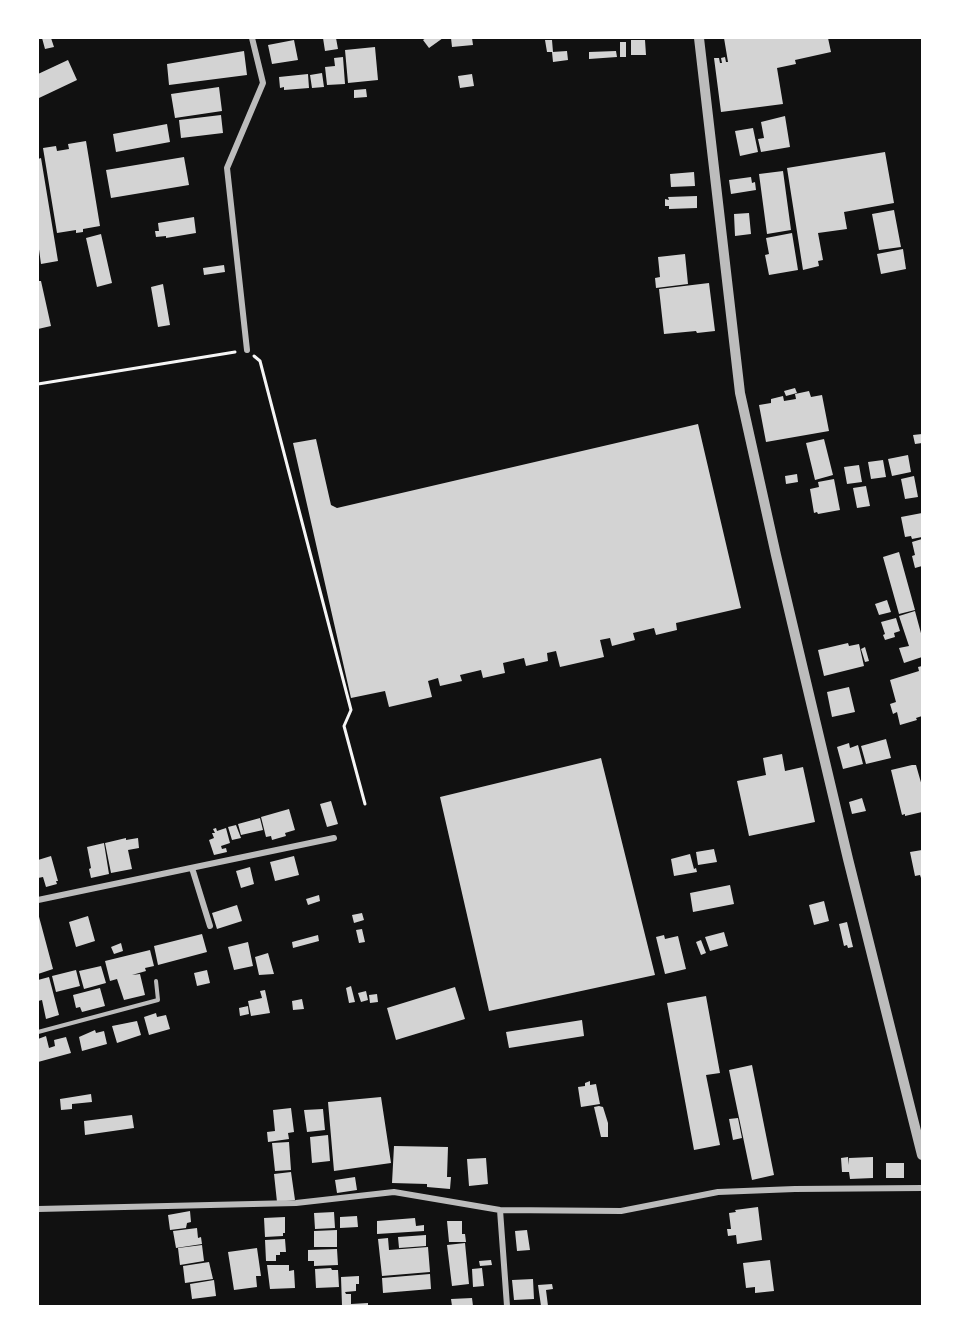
<!DOCTYPE html>
<html>
<head>
<meta charset="utf-8">
<style>
	body { margin:0 }
	#map { position:relative; width:960px; height:1344px; overflow:hidden; background:#111; font-family:Quicksand,sans-serif }
	canvas { display:block }
	.frame { position:absolute; inset:0; border:39px solid #fff; pointer-events:none }
</style>
</head>
<body>
<div id="map">
<canvas width="960" height="1344"></canvas>
<div class="frame"></div>
</div>
<script>
const g = document.querySelector('canvas').getContext('2d');
g.lineJoin = 'round';
function fill(path, color) {
  g.fillStyle = color;
  g.fill(path, 'evenodd');
}
function poly(rows) {
  const path = new Path2D();
  for (const r of rows) {
    path.moveTo(r[0], r[1]);
    for (let i = 2; i < r.length; i += 2) path.lineTo(r[i], r[i + 1]);
  }
  return path;
}
function stroke(path, color, width, dash) {
  g.strokeStyle = color;
  g.lineWidth = width;
  g.lineCap = dash ? 'butt' : 'round';
  g.setLineDash(dash || []);
  g.stroke(path);
}
fill(poly([
	[42,38,51,38,54,47,45,49],
	[323,38,336,38,338,49,325,51],
	[426,38,443,38,429,48,423,40],
	[451,38,472,38,473,45,452,47],
	[724,38,828,38,831,52,795,60,796,64,777,68,783,104,721,112,714,58,719,58,720,63,722,63,721,58,725,57,726,62,728,62],
	[294,40,298,60,272,64,268,45],
	[545,40,552,40,553,52,547,52],
	[631,40,645,40,646,55,631,55],
	[620,42,626,42,626,57,620,57],
	[375,47,378,80,348,83,345,50],
	[244,51,247,75,169,85,167,64],
	[567,51,568,60,553,62,552,52],
	[616,51,617,57,589,59,589,52],
	[343,57,345,84,327,85,325,67,335,66,334,58],
	[68,60,77,80,39,98,38,74],
	[322,73,324,87,312,88,310,75],
	[308,74,309,88,284,90,284,87,280,88,279,77],
	[472,74,474,86,460,88,458,76],
	[219,87,222,111,175,118,171,94],
	[366,89,367,97,354,98,354,90],
	[221,115,223,133,181,138,179,120],
	[785,116,790,147,761,152,758,139,764,138,761,122],
	[167,124,170,142,116,152,113,134],
	[753,128,758,152,740,156,735,131],
	[86,141,100,226,83,229,83,232,76,233,76,230,57,233,43,148,56,146,57,151,69,149,68,144],
	[885,152,894,203,844,212,847,229,818,233,823,260,818,261,819,266,803,270,787,168],
	[184,157,189,185,111,198,106,170],
	[41,158,58,261,41,264,38,242,38,159],
	[783,171,791,230,767,234,759,174],
	[694,172,695,186,671,187,670,174],
	[751,177,752,183,755,182,756,190,731,194,729,180],
	[697,196,697,208,669,209,669,206,665,206,665,199,669,200,668,197],
	[894,210,901,247,879,250,872,214],
	[749,213,751,234,735,236,734,214],
	[194,217,196,233,166,238,166,236,156,237,155,231,159,231,158,223],
	[792,233,798,270,769,275,765,255,769,254,766,238],
	[101,234,112,283,97,287,86,238],
	[903,249,906,269,881,274,877,254],
	[685,254,688,284,656,288,655,278,660,277,658,257],
	[224,265,225,272,204,275,203,268],
	[38,281,41,281,51,326,38,329],
	[709,283,715,331,697,333,696,331,664,334,659,289],
	[163,284,170,325,158,327,151,287],
	[795,388,797,393,786,396,784,391],
	[809,391,811,397,822,395,829,431,766,442,759,405,771,403,771,399,783,396,784,401,796,399,795,394],
	[698,424,741,608,676,623,677,630,656,635,654,628,633,633,635,640,612,646,610,638,600,640,604,657,560,667,556,651,547,653,548,661,526,666,524,658,503,663,505,673,483,678,481,670,460,675,462,681,440,686,438,678,428,681,432,697,389,707,385,691,351,698,293,443,316,439,331,505,337,508],
	[922,434,922,443,915,444,913,435],
	[824,439,833,475,815,480,806,443],
	[908,455,911,472,892,476,888,459],
	[883,460,886,477,871,479,868,462],
	[859,465,862,482,847,484,844,467],
	[797,474,798,482,786,484,785,476],
	[914,476,918,497,905,499,901,479],
	[834,479,840,510,818,514,817,512,814,513,810,489,819,487,818,482],
	[866,486,870,506,857,508,853,488],
	[922,513,922,537,912,539,911,536,905,537,901,517],
	[922,539,922,566,915,568,912,556,915,555,912,542],
	[899,552,915,610,899,614,883,557],
	[887,600,891,612,879,615,875,604],
	[915,611,922,637,922,657,904,663,899,648,909,646,899,616],
	[896,618,900,631,894,633,895,637,885,640,883,635,885,634,881,622],
	[848,643,849,646,859,644,864,666,824,676,818,650],
	[865,647,869,661,865,662,861,649],
	[922,666,922,716,916,718,917,720,900,725,897,712,893,714,890,704,896,702,890,680,919,671,918,667],
	[849,687,855,712,832,717,827,692],
	[886,739,891,758,866,764,861,746],
	[849,743,850,748,858,745,863,764,843,769,837,747],
	[782,754,785,771,803,767,815,822,749,836,737,781,766,775,763,758],
	[601,758,655,975,489,1011,440,797],
	[912,765,916,765,922,786,922,812,905,816,905,814,902,815,891,770],
	[862,798,866,811,852,814,849,802],
	[331,801,338,824,327,827,320,804],
	[289,809,295,830,285,833,286,836,272,840,271,836,266,837,261,817],
	[260,818,263,830,241,835,238,824],
	[236,825,241,838,232,840,228,827],
	[216,828,217,831,226,828,230,843,221,846,222,849,226,848,227,852,214,855,209,840,214,838,212,833,215,833,213,829],
	[126,838,126,840,138,838,139,848,128,850,132,869,111,873,105,843],
	[104,843,109,874,91,878,89,869,91,868,87,847],
	[714,849,717,862,698,865,696,852],
	[922,850,922,881,920,875,915,876,910,852],
	[690,854,694,869,696,868,697,872,674,876,671,859],
	[51,856,58,881,56,881,57,884,46,887,43,877,38,878,38,860],
	[294,856,299,875,275,881,270,862],
	[250,867,254,884,241,888,236,871],
	[730,885,734,904,693,912,690,893],
	[319,895,320,901,308,905,306,899],
	[824,901,829,921,814,925,809,905],
	[237,905,242,921,217,929,212,913],
	[38,913,53,969,38,974],
	[362,913,364,920,354,923,352,915],
	[88,916,95,941,76,947,69,922],
	[847,922,853,947,848,948,847,945,844,946,839,924],
	[362,929,365,942,359,943,356,930],
	[724,932,728,946,710,951,705,937],
	[202,934,207,952,158,965,154,946],
	[318,935,319,941,293,948,292,942],
	[664,935,665,939,678,936,686,969,665,974,656,937],
	[701,940,706,953,701,955,696,942],
	[248,942,253,966,234,970,228,947],
	[121,943,123,951,114,954,111,947],
	[150,950,154,966,145,968,146,971,132,975,140,974,145,995,124,1000,117,979,110,981,105,961],
	[268,953,274,974,259,975,255,957],
	[101,966,106,983,84,989,79,971],
	[76,970,80,986,56,992,52,976],
	[207,970,210,983,197,986,194,973],
	[49,977,59,1015,46,1019,42,1000,38,1001,38,980],
	[351,986,355,1002,349,1003,346,988],
	[455,987,465,1019,396,1040,387,1008],
	[100,988,105,1006,82,1012,80,1007,76,1008,73,995],
	[265,990,270,1013,251,1016,248,1001,262,998,260,991],
	[366,991,368,1000,361,1002,358,993],
	[377,994,378,1002,370,1003,369,995],
	[706,996,720,1073,706,1075,720,1145,694,1150,667,1003],
	[302,999,304,1009,293,1010,292,1001],
	[248,1006,249,1014,240,1016,239,1008],
	[156,1013,157,1017,166,1015,170,1029,149,1035,144,1017],
	[582,1020,584,1036,509,1048,506,1032],
	[137,1021,141,1035,117,1043,112,1026],
	[95,1030,96,1033,104,1031,107,1044,82,1051,79,1037],
	[46,1036,49,1048,55,1046,54,1040,66,1037,71,1053,38,1062,38,1039],
	[752,1065,774,1175,752,1180,729,1070],
	[590,1081,590,1085,596,1084,600,1104,581,1107,578,1087,585,1086,585,1083],
	[91,1094,92,1102,72,1104,72,1109,61,1110,60,1099],
	[381,1097,391,1163,334,1171,328,1102],
	[599,1106,603,1107,608,1123,608,1137,601,1137,594,1107],
	[291,1108,294,1132,288,1133,289,1139,268,1142,267,1132,275,1131,273,1110],
	[323,1109,325,1130,307,1132,304,1110],
	[132,1115,134,1128,85,1135,84,1121],
	[738,1118,742,1138,733,1140,729,1119],
	[328,1135,330,1161,312,1163,310,1137],
	[289,1142,291,1170,275,1171,272,1143],
	[394,1146,448,1147,447,1177,451,1177,450,1189,427,1187,427,1184,392,1183],
	[848,1157,849,1165,849,1158,873,1157,873,1178,850,1179,849,1172,842,1172,841,1158],
	[486,1158,488,1184,469,1186,467,1159],
	[886,1163,904,1163,904,1178,886,1178],
	[291,1172,295,1200,277,1202,274,1174],
	[355,1177,357,1190,337,1193,335,1180],
	[758,1207,762,1240,737,1244,736,1235,728,1236,727,1229,731,1229,729,1213,736,1212,735,1210],
	[190,1211,191,1222,187,1223,186,1228,170,1230,168,1215],
	[334,1212,335,1228,315,1229,314,1213],
	[357,1216,358,1227,340,1228,340,1217],
	[285,1217,285,1233,283,1233,283,1236,265,1237,264,1218],
	[415,1218,416,1226,424,1225,424,1231,377,1234,377,1221],
	[447,1221,462,1221,462,1234,465,1234,466,1242,449,1242],
	[197,1228,198,1238,201,1237,202,1244,176,1248,173,1231],
	[337,1230,337,1247,314,1247,314,1231],
	[527,1230,530,1250,517,1251,515,1231],
	[426,1235,426,1246,399,1248,398,1237],
	[388,1238,389,1250,428,1247,430,1272,382,1276,378,1239],
	[285,1239,286,1252,280,1252,280,1255,276,1255,276,1261,266,1261,265,1240],
	[465,1243,469,1284,452,1286,447,1245],
	[202,1245,204,1261,180,1265,178,1248],
	[257,1248,261,1276,256,1276,257,1287,234,1290,228,1252],
	[337,1249,338,1265,314,1266,314,1261,308,1261,308,1250],
	[491,1260,492,1265,480,1266,479,1261],
	[770,1260,774,1291,755,1293,755,1287,746,1288,743,1263],
	[209,1262,213,1279,185,1283,183,1266],
	[267,1265,289,1265,289,1271,294,1270,295,1288,270,1289],
	[331,1268,332,1270,338,1270,339,1287,316,1288,315,1269],
	[482,1268,484,1286,473,1287,472,1269],
	[430,1274,431,1289,383,1293,382,1278],
	[359,1276,359,1284,356,1284,356,1291,345,1292,346,1294,351,1294,351,1304,368,1303,368,1306,342,1306,341,1277],
	[533,1279,534,1299,514,1300,512,1280],
	[214,1280,216,1296,192,1299,190,1284],
	[552,1284,553,1289,546,1290,548,1306,541,1306,538,1285],
	[472,1298,473,1306,452,1306,451,1299]
]), '#d3d3d3');
stroke(poly([
	[254,356,260,361,351,710,344,726,365,804],
	[38,384,235,352]
]), '#f5f5f5', 3);
stroke(poly([
	[38,1032,158,1000,156,981]
]), '#bcbcbc', 4);
stroke(poly([
	[247,350,227,168,263,83,252,38],
	[192,868,210,926],
	[38,900,334,838],
	[38,1209,296,1203,394,1192,500,1210,621,1211,718,1192,795,1189,922,1188],
	[500,1210,507,1306]
]), '#bcbcbc', 6);
stroke(poly([
	[699,38,740,393,776,555,848,859,922,1155]
]), '#bcbcbc', 10);
</script>
</body>
</html>
